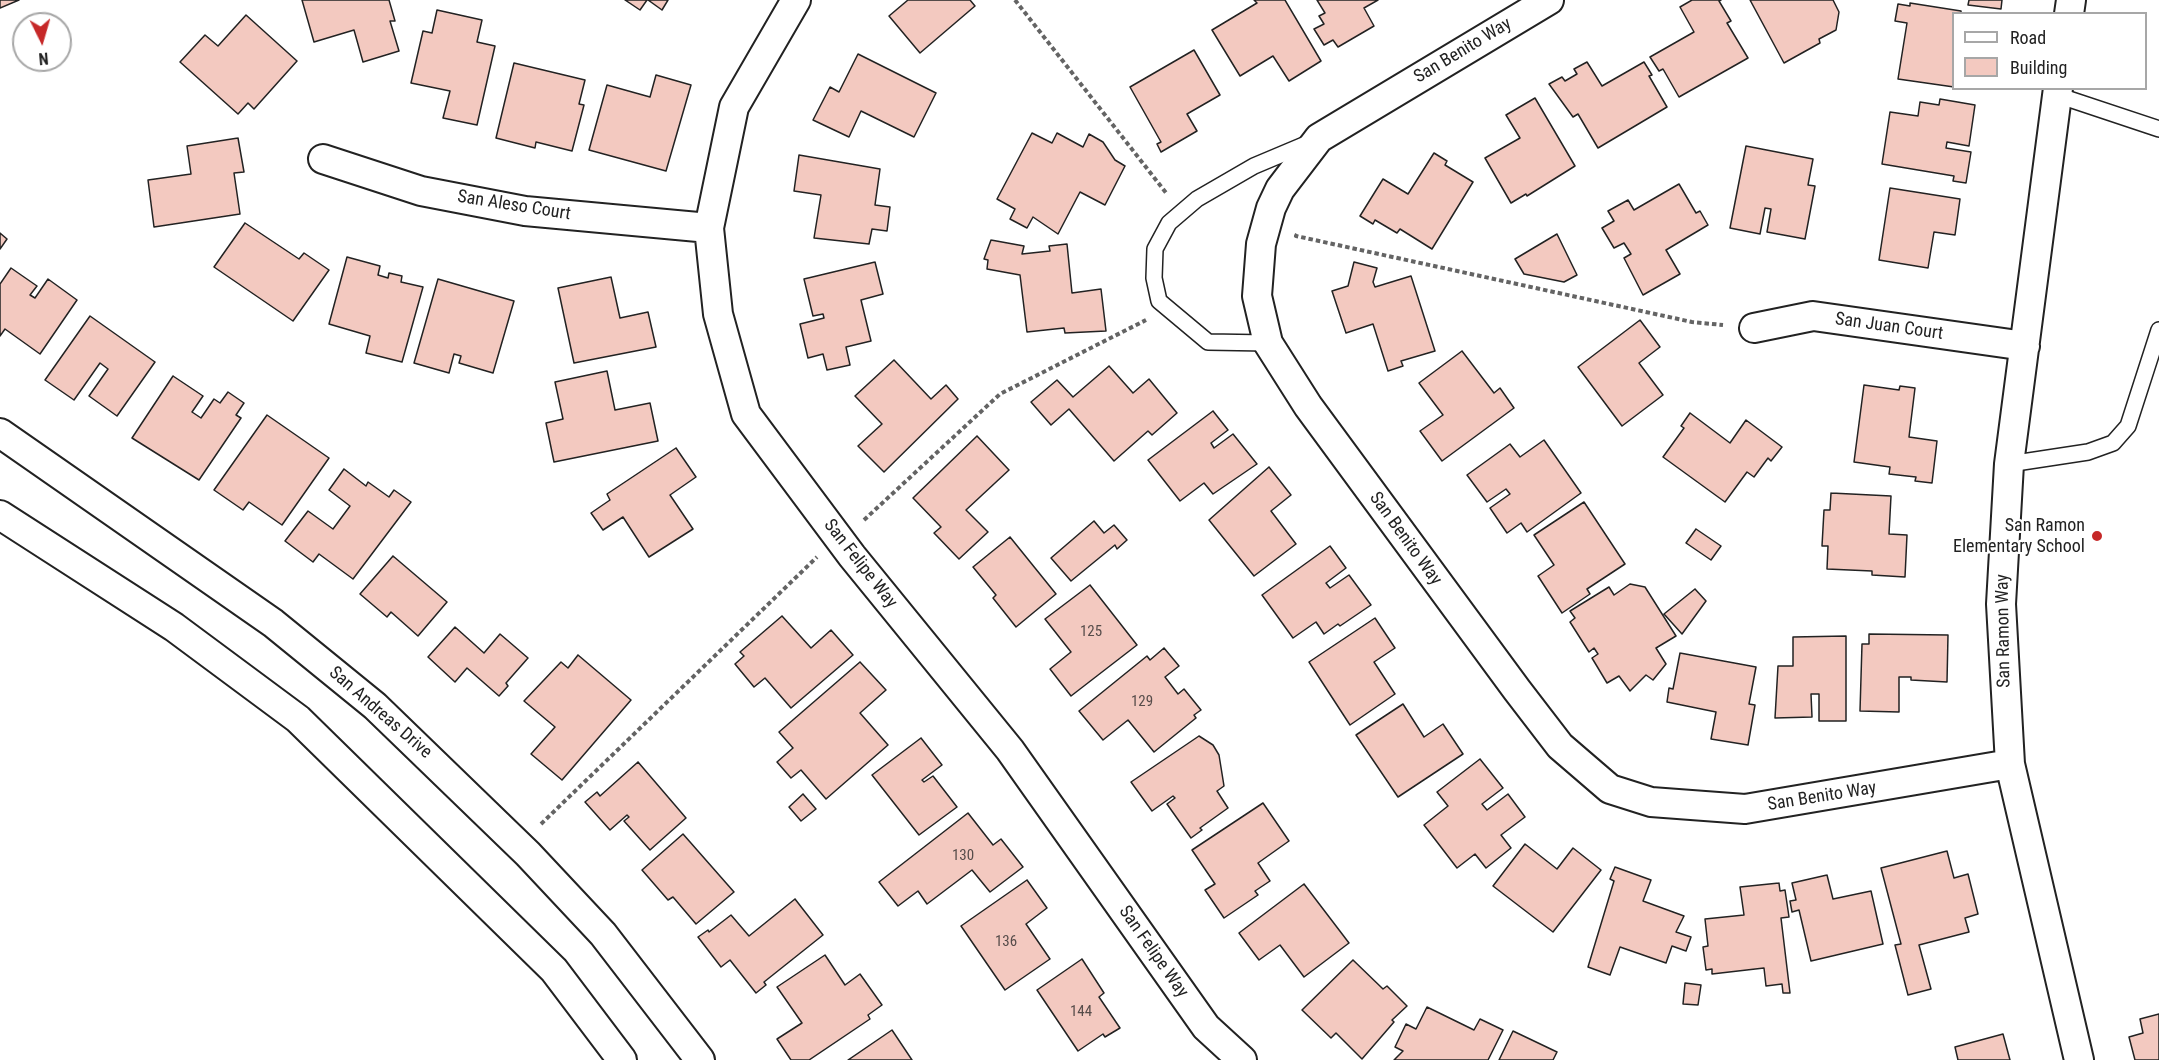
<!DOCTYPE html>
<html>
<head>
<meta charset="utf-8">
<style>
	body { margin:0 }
	#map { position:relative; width:2159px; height:1060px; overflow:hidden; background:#fff; font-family:"Roboto Condensed",sans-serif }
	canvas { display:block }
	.legend { position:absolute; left:1952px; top:12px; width:195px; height:78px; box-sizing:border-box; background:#fff; border:2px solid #a7a7a7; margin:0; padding:8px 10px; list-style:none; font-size:18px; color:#222 }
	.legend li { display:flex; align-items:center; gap:12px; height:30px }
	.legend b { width:30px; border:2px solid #a7a7a7 }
	.north { position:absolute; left:12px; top:12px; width:60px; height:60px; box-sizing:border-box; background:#fff; border:2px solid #a7a7a7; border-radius:50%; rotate:175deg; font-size:16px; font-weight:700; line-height:24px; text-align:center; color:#222 }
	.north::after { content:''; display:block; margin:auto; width:21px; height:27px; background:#c62828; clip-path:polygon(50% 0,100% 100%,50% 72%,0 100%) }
</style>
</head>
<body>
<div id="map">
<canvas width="2159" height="1060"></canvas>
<ul class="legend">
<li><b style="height:8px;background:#fff"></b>Road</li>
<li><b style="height:16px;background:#f3c9c0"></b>Building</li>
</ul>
<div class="north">N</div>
</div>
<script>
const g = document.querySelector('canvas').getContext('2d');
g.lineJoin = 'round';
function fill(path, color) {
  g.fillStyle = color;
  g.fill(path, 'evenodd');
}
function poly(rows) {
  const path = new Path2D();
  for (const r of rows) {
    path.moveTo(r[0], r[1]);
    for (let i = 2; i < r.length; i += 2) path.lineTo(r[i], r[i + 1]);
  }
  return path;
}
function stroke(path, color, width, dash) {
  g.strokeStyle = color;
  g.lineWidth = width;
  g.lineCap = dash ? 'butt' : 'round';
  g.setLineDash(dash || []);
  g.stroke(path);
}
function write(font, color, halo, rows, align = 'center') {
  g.font = font + ' "Roboto Condensed",sans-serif';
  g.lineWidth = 4.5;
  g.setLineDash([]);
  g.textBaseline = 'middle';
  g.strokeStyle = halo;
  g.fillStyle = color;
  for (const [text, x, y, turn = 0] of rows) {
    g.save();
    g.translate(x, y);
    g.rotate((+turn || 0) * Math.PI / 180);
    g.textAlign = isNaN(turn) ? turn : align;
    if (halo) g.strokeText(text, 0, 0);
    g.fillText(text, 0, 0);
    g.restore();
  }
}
const building = poly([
	[0,0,19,0,0,8,0,0],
	[302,0,389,0,395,21,390,21,399,51,363,62,354,30,314,42,302,0],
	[625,0,647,0,640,10,625,0],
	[648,0,668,0,662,10,648,0],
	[908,0,970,0,975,6,920,53,889,16,908,0],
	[1254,0,1285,0,1321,61,1289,81,1273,56,1240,76,1212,30,1257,3,1254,0],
	[1317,0,1378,0,1364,8,1374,26,1338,47,1333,40,1324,45,1314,29,1324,24,1319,16,1325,13,1317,0],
	[1692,0,1721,0,1719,1,1731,21,1727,23,1748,58,1679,97,1663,69,1659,71,1650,57,1694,32,1680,7,1692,0],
	[1750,0,1833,0,1839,12,1836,30,1819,39,1820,43,1784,63,1750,0],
	[1969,0,2002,0,2001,9,1968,5,1969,0],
	[1910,3,1961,11,1961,14,1954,14,1954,87,1898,79,1907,23,1895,21,1898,4,1910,6,1910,3],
	[437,10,482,20,477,42,495,46,477,125,443,118,450,91,411,83,423,31,432,33,437,10],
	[246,15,297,61,254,109,248,103,238,114,180,62,205,35,218,46,246,15],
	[1194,50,1220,95,1187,114,1197,131,1161,152,1157,144,1161,142,1130,87,1194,50],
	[858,54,936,93,914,137,861,111,849,137,813,120,830,87,839,92,858,54],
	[1587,62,1602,86,1644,62,1652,75,1649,76,1667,107,1598,148,1578,114,1573,117,1549,84,1562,77,1565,81,1577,74,1574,69,1587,62],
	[514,63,585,80,579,104,584,105,572,151,536,142,535,148,496,138,514,63],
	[656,75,691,85,666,171,589,150,607,85,650,97,656,75],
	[1535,98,1575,166,1527,196,1526,194,1511,203,1485,158,1520,138,1506,115,1535,98],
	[1940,99,1975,105,1969,146,1947,142,1946,148,1971,152,1966,183,1953,181,1954,176,1882,164,1890,112,1918,116,1920,102,1939,105,1940,99],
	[1032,133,1052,143,1057,133,1083,147,1089,134,1103,142,1115,160,1125,166,1105,205,1080,192,1058,234,1033,217,1027,228,1010,219,1015,209,997,199,1032,133],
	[238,138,244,172,234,173,240,214,154,227,148,180,191,174,187,146,238,138],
	[1746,146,1813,159,1808,185,1815,186,1805,239,1767,232,1771,209,1765,208,1760,234,1730,228,1746,146],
	[1434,153,1447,161,1445,165,1473,182,1432,249,1400,229,1397,233,1375,220,1373,224,1360,216,1383,179,1408,194,1434,153],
	[799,155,880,169,875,205,890,207,887,231,872,229,869,244,814,238,821,195,794,191,799,155],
	[1679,184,1696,213,1700,211,1708,225,1666,250,1680,274,1643,295,1624,258,1631,254,1624,243,1614,248,1602,228,1614,221,1608,211,1628,200,1634,210,1679,184],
	[1890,188,1960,199,1955,235,1934,232,1928,268,1879,260,1890,188],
	[245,223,299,259,304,253,329,270,293,321,214,267,245,223],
	[0,233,7,239,0,249,0,233],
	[1557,234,1577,275,1564,282,1524,274,1515,259,1557,234],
	[991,240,1024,246,1022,254,1050,251,1049,246,1067,244,1072,293,1101,289,1106,331,1065,333,1064,328,1027,332,1020,275,987,269,988,260,984,259,991,240],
	[347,257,380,266,378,275,388,278,389,273,402,276,401,282,423,287,402,362,366,353,370,336,329,324,347,257],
	[875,262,883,294,861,300,871,341,846,347,850,365,827,370,823,354,808,358,800,324,824,318,823,314,813,316,804,279,875,262],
	[1354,262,1377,268,1373,282,1375,287,1411,276,1435,351,1401,361,1403,366,1388,371,1373,324,1346,333,1332,291,1348,286,1354,262],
	[11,268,37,286,30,295,35,298,48,279,77,300,40,354,5,329,0,336,0,284,11,268],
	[611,277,620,318,648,312,656,347,574,363,558,288,611,277],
	[438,279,514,301,493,373,459,363,461,356,454,354,449,373,414,363,438,279],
	[90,316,155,362,117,416,89,396,108,369,100,363,74,400,45,380,90,316],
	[1640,320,1660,347,1639,363,1663,395,1622,426,1578,367,1640,320],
	[1462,351,1494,393,1500,388,1514,408,1442,461,1420,431,1443,415,1419,383,1462,351],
	[894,360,931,399,946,385,958,399,884,472,858,446,882,424,855,396,894,360],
	[1109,366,1133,393,1149,379,1177,413,1152,435,1148,431,1114,461,1069,409,1051,425,1031,402,1057,380,1073,397,1109,366],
	[607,371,615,410,650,403,658,441,554,462,546,423,563,419,555,382,607,371],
	[173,376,203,396,192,412,201,418,214,399,220,403,228,392,244,403,236,415,241,418,199,480,132,438,173,376],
	[1864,385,1899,390,1900,386,1915,388,1909,437,1937,441,1932,483,1915,481,1916,477,1889,474,1890,467,1854,462,1864,385],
	[1213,411,1228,430,1211,443,1214,448,1233,434,1257,464,1213,494,1204,483,1180,501,1148,460,1213,411],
	[1690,413,1730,443,1746,420,1782,447,1771,461,1768,458,1754,477,1747,472,1725,502,1663,457,1684,428,1681,426,1690,413],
	[267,415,329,458,282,525,249,502,243,510,214,490,267,415],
	[977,436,1009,470,966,510,988,532,959,559,934,533,941,527,913,498,977,436],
	[1544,440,1581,493,1527,532,1521,523,1507,533,1490,508,1510,494,1506,489,1487,502,1467,475,1510,444,1520,457,1544,440],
	[676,448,696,477,670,495,693,529,649,557,623,517,603,530,591,513,610,500,607,494,676,448],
	[1269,467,1291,495,1271,511,1296,544,1254,576,1209,520,1269,467],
	[344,469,366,486,368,482,389,497,394,490,411,502,353,579,319,554,313,562,285,541,308,511,333,529,350,506,329,490,344,469],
	[1831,493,1891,496,1889,534,1907,535,1905,577,1872,575,1872,571,1827,569,1828,546,1822,546,1824,510,1830,510,1831,493],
	[1584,502,1625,564,1587,589,1590,594,1562,613,1538,576,1554,565,1534,535,1584,502],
	[1094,521,1104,533,1114,525,1127,540,1117,549,1115,545,1071,581,1051,558,1094,521],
	[1696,529,1721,546,1711,560,1686,543,1696,529],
	[1010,537,1056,594,1016,627,993,598,996,595,973,567,1010,537],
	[1330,546,1346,568,1326,583,1330,588,1349,575,1371,605,1340,626,1338,624,1324,634,1316,622,1293,638,1262,595,1330,546],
	[393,556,447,602,418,636,391,612,387,617,360,594,393,556],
	[1630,584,1645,587,1676,636,1656,648,1666,664,1653,680,1646,675,1630,691,1619,676,1607,683,1592,658,1598,654,1594,648,1589,652,1570,622,1575,618,1570,611,1609,587,1614,595,1630,584],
	[1090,585,1137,645,1071,696,1050,669,1071,652,1045,619,1090,585],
	[1695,589,1706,601,1682,634,1664,614,1695,589],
	[782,616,811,648,831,630,853,655,791,708,765,678,754,687,735,664,744,656,740,652,782,616],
	[1375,618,1395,648,1374,662,1395,694,1350,725,1309,662,1375,618],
	[455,627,484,653,500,634,528,658,506,683,508,686,499,696,467,668,455,682,428,657,455,627],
	[1869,634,1948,635,1947,682,1911,680,1911,677,1899,677,1899,712,1860,711,1862,644,1869,644,1869,634],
	[1846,636,1846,721,1819,721,1819,694,1811,694,1812,717,1775,718,1778,666,1793,666,1793,637,1846,636],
	[1164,648,1179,666,1165,677,1178,694,1184,689,1201,710,1194,715,1196,718,1154,752,1128,720,1103,740,1079,711,1147,656,1150,660,1164,648],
	[1680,653,1756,667,1749,704,1755,705,1748,745,1711,739,1716,712,1667,702,1669,688,1673,689,1680,653],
	[578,655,631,700,562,780,531,754,555,727,524,701,561,662,568,668,578,655],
	[860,662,886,690,860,713,888,745,826,799,801,770,791,778,777,762,793,748,779,732,860,662],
	[1403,704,1424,737,1443,724,1463,754,1398,797,1356,735,1403,704],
	[1199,736,1213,745,1219,755,1224,786,1217,791,1228,808,1200,828,1202,830,1191,838,1167,804,1175,798,1173,796,1152,811,1131,782,1199,736],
	[921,738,942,765,922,780,924,782,933,776,957,807,919,835,872,775,921,738],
	[1480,759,1503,788,1482,804,1487,810,1508,794,1525,817,1501,835,1511,848,1486,868,1475,854,1457,868,1424,825,1448,806,1437,792,1480,759],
	[638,762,686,818,650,850,624,821,629,817,627,815,610,830,585,802,597,792,600,796,638,762],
	[803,794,816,809,801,821,789,807,803,794],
	[1263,803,1289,841,1258,863,1270,881,1255,891,1258,895,1224,918,1205,890,1215,884,1192,850,1263,803],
	[968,813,993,845,1001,839,1023,867,990,892,972,870,927,904,918,891,898,906,879,882,968,813],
	[683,834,734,892,696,924,673,897,668,900,642,870,683,834],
	[1525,844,1557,869,1573,848,1601,870,1553,932,1493,886,1525,844],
	[1947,851,1954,878,1968,874,1978,914,1965,918,1969,932,1919,945,1931,989,1908,995,1895,945,1901,944,1881,868,1947,851],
	[1615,867,1651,880,1643,901,1684,916,1676,932,1691,937,1686,951,1672,946,1666,963,1620,947,1610,975,1588,967,1614,881,1610,879,1615,867],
	[1827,875,1833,899,1871,891,1883,944,1811,961,1799,910,1792,912,1790,901,1796,900,1792,883,1827,875],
	[1027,880,1047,908,1026,924,1050,959,1005,990,961,926,1027,880],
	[1779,883,1780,891,1785,890,1789,917,1781,918,1790,993,1783,993,1782,984,1766,986,1764,968,1712,974,1712,969,1706,970,1703,947,1708,946,1705,919,1744,915,1740,887,1779,883],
	[1304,884,1349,943,1304,977,1280,945,1259,960,1239,933,1304,884],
	[795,899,823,935,764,982,766,985,756,993,730,960,721,967,698,937,708,930,709,932,731,915,749,936,795,899],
	[825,955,845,985,860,974,882,1005,868,1015,870,1019,809,1060,791,1060,777,1039,802,1023,777,987,825,955],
	[1082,959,1104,993,1099,997,1120,1028,1105,1037,1103,1034,1078,1051,1037,990,1082,959],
	[1353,960,1383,989,1387,986,1407,1006,1392,1020,1394,1022,1362,1059,1336,1033,1331,1038,1302,1010,1353,960],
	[1685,983,1701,985,1698,1005,1683,1004,1685,983],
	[1427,1007,1474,1030,1480,1019,1503,1030,1488,1060,1394,1060,1403,1051,1395,1047,1406,1024,1416,1029,1427,1007],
	[2159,1014,2159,1060,2135,1060,2129,1037,2143,1033,2140,1019,2159,1014],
	[892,1030,912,1060,848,1060,892,1030],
	[1513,1031,1557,1052,1553,1060,1499,1060,1513,1031],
	[2003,1034,2010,1060,1958,1060,1955,1047,2003,1034]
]);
fill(building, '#f3c9c0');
stroke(building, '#222', 1.5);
const service = poly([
	[2057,95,2159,129],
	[1268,343,1208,342,1159,301,1154,278,1155,249,1169,223,1197,199,1254,166,1311,142],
	[2009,464,2088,452,2113,443,2128,426,2159,330]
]);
const minor = poly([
	[796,0,734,107,709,228,718,314,746,414,852,556,1010,750,1206,1027,1242,1060],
	[1549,0,1319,138,1280,189,1271,208,1261,244,1257,296,1268,343,1308,406,1517,690,1560,746,1610,789,1651,802,1745,809,2010,764],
	[2069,14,2071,0],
	[2058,88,2009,464,2001,604,2010,764,2079,1060],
	[323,159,421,191,525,211,709,228],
	[1754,328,1813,316,2025,346],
	[0,433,273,623,375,706,528,854,603,934,700,1060],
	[0,515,174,627,298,719,554,970,622,1060]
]);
stroke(service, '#222', 18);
stroke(minor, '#222', 32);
stroke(poly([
	[1015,0,1167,194],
	[1297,234,1296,236,1692,322,1723,325],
	[864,520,1000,394,1146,320],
	[541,824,817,557]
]), '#646464', 4, [4.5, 3]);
stroke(service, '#fff', 15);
stroke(minor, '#fff', 28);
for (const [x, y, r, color] of [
	[2097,536,6,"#c62828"]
]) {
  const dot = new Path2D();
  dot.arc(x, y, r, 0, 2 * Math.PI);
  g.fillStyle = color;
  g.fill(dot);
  stroke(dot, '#fff', 2);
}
write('15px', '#564c4a', null, [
	["125",1091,632],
	["129",1142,702],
	["130",963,856],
	["136",1006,942],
	["144",1081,1012]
]);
write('18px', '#222', '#fff', [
	["San Benito Way",1463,51,-31],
	["San Aleso Court",514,206,9],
	["San Juan Court",1889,327,8],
	["San Benito Way",1405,539,54],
	["San Felipe Way",860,564,52],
	["San Ramon Way",2004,631,-91],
	["San Andreas Drive",380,713,41],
	["San Benito Way",1822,797,-9],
	["San Felipe Way",1153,952,55]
]);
write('18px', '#222', '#fff', [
	["San Ramon",2085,526],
	["Elementary School",2085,547]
], 'right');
</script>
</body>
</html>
